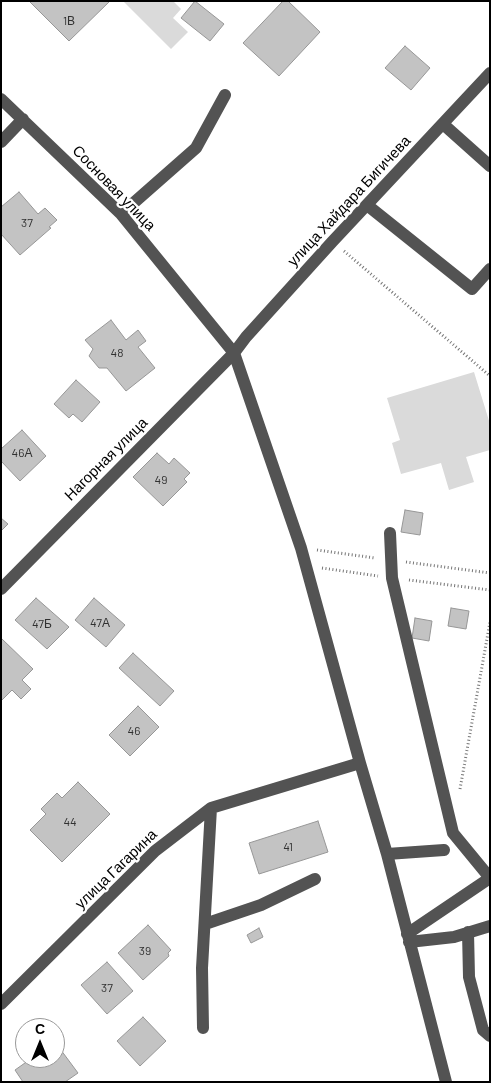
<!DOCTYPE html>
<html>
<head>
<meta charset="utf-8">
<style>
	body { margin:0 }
	#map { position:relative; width:491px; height:1083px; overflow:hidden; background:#fff; font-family:Barlow,sans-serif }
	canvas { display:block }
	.frame { position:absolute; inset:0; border:2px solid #000; pointer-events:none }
	.north { position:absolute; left:15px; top:1018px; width:50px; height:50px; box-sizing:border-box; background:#fff; border:1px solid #999; border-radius:50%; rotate:0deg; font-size:14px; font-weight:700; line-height:20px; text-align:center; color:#000 }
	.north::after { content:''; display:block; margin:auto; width:18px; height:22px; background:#000; clip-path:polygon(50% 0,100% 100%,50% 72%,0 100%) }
</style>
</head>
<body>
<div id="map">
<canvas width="491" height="1083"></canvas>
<div class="frame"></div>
<div class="north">С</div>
</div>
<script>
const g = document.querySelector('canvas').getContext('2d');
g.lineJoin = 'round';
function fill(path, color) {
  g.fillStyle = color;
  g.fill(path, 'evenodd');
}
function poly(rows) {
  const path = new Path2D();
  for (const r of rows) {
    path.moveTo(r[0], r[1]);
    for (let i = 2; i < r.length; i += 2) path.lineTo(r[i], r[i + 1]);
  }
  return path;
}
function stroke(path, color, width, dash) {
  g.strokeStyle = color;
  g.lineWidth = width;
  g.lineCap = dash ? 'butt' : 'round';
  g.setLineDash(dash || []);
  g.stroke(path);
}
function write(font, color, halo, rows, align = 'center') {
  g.font = font + ' Barlow,sans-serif';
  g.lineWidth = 4.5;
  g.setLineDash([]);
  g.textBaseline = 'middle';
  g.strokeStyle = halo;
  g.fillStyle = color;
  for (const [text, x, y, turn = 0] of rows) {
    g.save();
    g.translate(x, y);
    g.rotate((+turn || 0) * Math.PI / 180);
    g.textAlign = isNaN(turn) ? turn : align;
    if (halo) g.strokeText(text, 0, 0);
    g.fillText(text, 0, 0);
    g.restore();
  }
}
fill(poly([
	[123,1,173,1,181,9,173,18,188,32,171,49],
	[474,372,490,424,490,450,466,457,474,482,449,490,441,463,401,474,392,443,400,440,387,398]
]), '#dadada');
const building = poly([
	[29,1,110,1,69,41,29,1],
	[195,1,224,24,210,41,181,18,195,1],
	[283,1,288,1,320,32,279,76,243,43,283,1],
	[405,46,430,68,411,90,385,68,405,46],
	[19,192,38,214,45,208,57,220,49,227,51,228,20,255,1,234,1,207,19,192],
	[111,320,126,340,138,330,146,341,138,347,155,368,126,391,107,368,99,368,89,356,93,349,85,340,111,320],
	[76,380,100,402,82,422,73,414,69,418,54,404,76,380],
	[22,430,46,456,20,481,1,461,1,449,22,430],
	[157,453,169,464,174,458,190,473,184,479,187,482,163,506,133,477,157,453],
	[405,510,423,513,420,535,401,532,405,510],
	[1,518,8,524,1,531,1,518],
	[36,598,69,627,47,649,15,620,36,598],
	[94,598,125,625,106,647,75,620,94,598],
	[451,608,469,611,466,629,448,626,451,608],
	[415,618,432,621,429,641,412,638,415,618],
	[1,638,33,669,22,680,31,689,21,699,12,690,1,701,1,638],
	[133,653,174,691,160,706,119,668,133,653],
	[138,706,159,727,130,756,109,735,138,706],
	[78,782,110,814,62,862,30,830,46,814,41,809,57,793,62,798,78,782],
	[318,821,328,852,259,874,249,843,318,821],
	[148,925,171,950,168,953,169,956,143,980,118,953,148,925],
	[259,928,263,937,251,943,247,935,259,928],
	[107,962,133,991,107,1014,81,985,107,962],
	[143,1017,166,1041,140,1066,117,1041,143,1017],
	[55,1042,78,1073,65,1082,23,1082,15,1070,32,1058,55,1058,55,1042]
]);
fill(building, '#c3c3c3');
stroke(building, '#979797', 1);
stroke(poly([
	[344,251,490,376],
	[317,550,375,558],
	[406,562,490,573],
	[322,568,378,576],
	[409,580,490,590],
	[460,789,490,622]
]), '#757575', 3, [1, 2.5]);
stroke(poly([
	[1,99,121,214,234,353,301,548,360,763,387,854,446,1082],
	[443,124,490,166],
	[1,142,23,119],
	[367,205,472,289,490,269],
	[121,214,196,148,225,95],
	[390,533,392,578,453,833,490,878],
	[1,589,234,353,246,337,332,242,490,73],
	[387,854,444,850],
	[205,924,261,905,315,879],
	[468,932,469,977,483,1030,490,1036],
	[407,934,490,878],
	[409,942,454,937,490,926],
	[1,1004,155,851,211,808,360,763],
	[203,1028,202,968,211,808]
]), '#535353', 12);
write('12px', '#313131', null, [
	["1В",69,21],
	["37",27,223],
	["48",117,353],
	["46А",22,453],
	["49",161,480],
	["47А",100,623],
	["47Б",42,624],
	["46",134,731],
	["44",70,822],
	["41",288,847],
	["39",145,951],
	["37",107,988]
]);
write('15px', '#000', '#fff', [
	["Сосновая улица",114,188,46],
	["улица Хайдара Бигичева",349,201,-47],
	["Нагорная улица",106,459,-45],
	["улица Гагарина",116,869,-44]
]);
</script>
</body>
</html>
